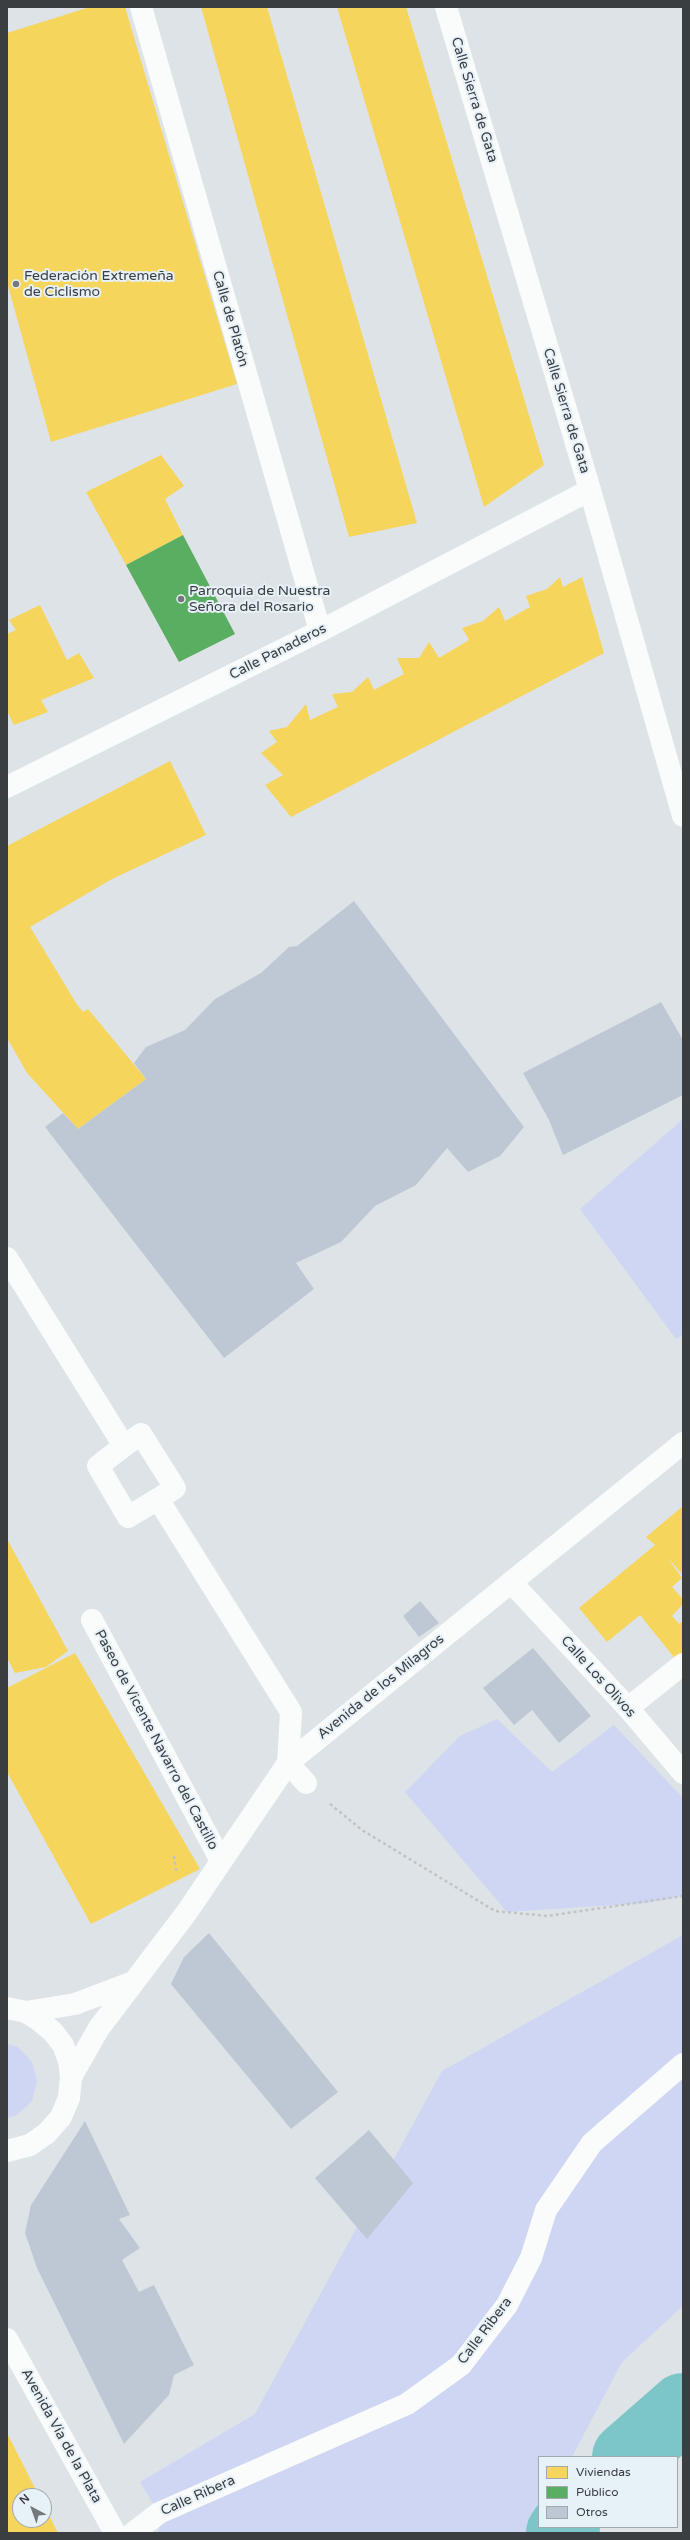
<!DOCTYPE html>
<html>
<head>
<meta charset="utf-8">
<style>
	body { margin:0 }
	#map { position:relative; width:690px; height:2540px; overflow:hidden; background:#dee3e7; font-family:"Varela Round",sans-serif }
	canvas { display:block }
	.frame { position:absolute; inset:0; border:8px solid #3a3e40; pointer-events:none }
	.legend { position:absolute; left:538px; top:2456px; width:140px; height:72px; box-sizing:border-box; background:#e7f1f8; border:1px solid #a2a9ae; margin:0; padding:5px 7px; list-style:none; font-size:12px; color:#3a3e40 }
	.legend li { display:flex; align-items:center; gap:8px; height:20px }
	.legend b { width:20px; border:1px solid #a2a9ae }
	.north { position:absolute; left:12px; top:2488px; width:40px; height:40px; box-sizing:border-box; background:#e7f1f8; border:1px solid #a2a9ae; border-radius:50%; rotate:319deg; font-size:11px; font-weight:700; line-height:16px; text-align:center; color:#3a3e40 }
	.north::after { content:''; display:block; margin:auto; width:14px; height:18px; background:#73787a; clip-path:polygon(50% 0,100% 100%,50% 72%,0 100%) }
</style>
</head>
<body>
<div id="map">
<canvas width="690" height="2540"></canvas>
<div class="frame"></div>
<ul class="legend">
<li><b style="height:11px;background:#f6d55c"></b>Viviendas</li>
<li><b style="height:11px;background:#5aae61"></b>Público</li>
<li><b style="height:11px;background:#bec8d5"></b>Otros</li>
</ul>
<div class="north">N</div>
</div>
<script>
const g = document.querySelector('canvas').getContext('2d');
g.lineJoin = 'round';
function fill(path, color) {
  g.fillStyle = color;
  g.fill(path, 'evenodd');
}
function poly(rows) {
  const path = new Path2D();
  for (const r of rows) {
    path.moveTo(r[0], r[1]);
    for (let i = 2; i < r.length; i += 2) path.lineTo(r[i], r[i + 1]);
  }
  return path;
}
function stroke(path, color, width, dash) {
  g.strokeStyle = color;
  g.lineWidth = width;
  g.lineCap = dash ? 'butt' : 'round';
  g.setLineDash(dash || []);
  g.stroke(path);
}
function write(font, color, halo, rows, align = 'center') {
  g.font = font + ' "Varela Round",sans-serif';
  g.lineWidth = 4;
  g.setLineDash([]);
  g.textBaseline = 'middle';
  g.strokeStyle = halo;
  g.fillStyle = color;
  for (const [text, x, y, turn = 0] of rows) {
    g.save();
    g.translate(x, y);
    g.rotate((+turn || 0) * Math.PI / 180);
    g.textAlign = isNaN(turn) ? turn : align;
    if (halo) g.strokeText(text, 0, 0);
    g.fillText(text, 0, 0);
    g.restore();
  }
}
fill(poly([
	[683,1119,683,1335,676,1339,580,1209],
	[497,1719,552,1772,614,1725,683,1798,683,1896,646,1903,507,1912,405,1792,460,1736],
	[683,1935,683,2306,622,2362,572,2457,539,2457,539,2519,532,2533,158,2533,161,2521,159,2513,140,2482,255,2414,442,2071],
	[7,2044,18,2047,32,2062,37,2081,32,2101,17,2115,7,2118]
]), '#cfd6f3');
fill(poly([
	[90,7,125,7,237,384,51,442,7,282,7,33],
	[201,7,267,7,417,523,349,537],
	[337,7,406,7,544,465,484,507],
	[161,455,184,486,165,499,183,535,126,565,86,492],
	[560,577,563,587,582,577,604,653,291,817,265,785,283,775,261,753,277,742,269,731,287,727,306,704,310,720,338,707,332,694,352,692,368,677,374,690,404,674,397,658,419,658,429,642,439,658,469,640,462,628,483,621,499,607,505,621,530,607,526,596,547,589],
	[40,605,67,660,79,653,94,678,41,700,48,712,14,725,7,711,7,634,16,630,9,620],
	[170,761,206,835,112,879,30,927,76,1003,83,1012,88,1009,146,1079,78,1129,27,1073,7,1038,7,846],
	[683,1506,683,1575,667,1557,682,1578,672,1587,683,1599,683,1604,672,1616,679,1624,683,1621,683,1664,681,1666,640,1615,607,1642,579,1608,655,1545,646,1537],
	[7,1539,68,1651,46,1667,15,1673,7,1658],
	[75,1653,200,1869,91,1924,7,1772,7,1688],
	[7,2433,39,2496,20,2496,20,2520,44,2520,44,2505,58,2533,7,2533]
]), '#f6d55c');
fill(poly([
	[183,535,235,634,179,662,126,565]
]), '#5aae61');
stroke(poly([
	[627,2457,683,2408],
	[561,2533,565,2527]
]), '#7dc6c8', 70);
fill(poly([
	[354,901,524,1127,500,1156,468,1172,447,1148,416,1185,375,1206,341,1242,296,1263,314,1289,224,1358,45,1127,63,1113,78,1129,146,1079,134,1063,146,1047,185,1030,215,999,261,973,289,947,297,946],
	[661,1002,683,1040,683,1095,563,1155,549,1120,523,1073],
	[420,1601,439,1623,419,1637,403,1616],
	[533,1648,591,1716,559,1743,532,1710,514,1725,483,1688],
	[209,1933,338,2092,291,2129,171,1984,184,1957],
	[85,2121,130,2215,119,2219,140,2248,122,2260,139,2292,154,2285,194,2365,174,2375,169,2395,124,2444,37,2268,25,2233,31,2205],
	[369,2130,413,2183,367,2239,315,2178]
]), '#bec8d5');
stroke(poly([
	[330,1804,362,1830,495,1911,547,1916,683,1896],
	[174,1856,176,1871]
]), '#c2c4c4', 2.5, [3, 3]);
stroke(poly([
	[7,1258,124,1446,98,1466,128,1517,158,1499,291,1712,288,1763,306,1783],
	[124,1446,141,1434,175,1488,158,1499],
	[628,1708,683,1664],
	[133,2533,159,2513,407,2404,461,2365,507,2305,531,2258,546,2210,592,2143,683,2064]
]), '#fafbfb', 22);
stroke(poly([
	[141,7,320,631],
	[446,7,590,490,683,816],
	[7,787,320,631,590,490],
	[511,1582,628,1708,683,1773],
	[92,1620,220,1859],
	[7,2008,26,2012,40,2021,53,2032,63,2045,69,2061,71,2077,69,2098,61,2117,47,2133,30,2145,7,2151],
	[26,2012,75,2004,133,1982],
	[71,2077,99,2028,187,1912,288,1763,683,1443],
	[7,2339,115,2533]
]), '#fafbfb', 22);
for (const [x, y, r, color] of [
	[16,284,4,"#73787a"],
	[181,599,4,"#73787a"]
]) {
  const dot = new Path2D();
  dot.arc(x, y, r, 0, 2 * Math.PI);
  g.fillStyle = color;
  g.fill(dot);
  stroke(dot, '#e7f1f8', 1.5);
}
write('14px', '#3a3e40', '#e7f1f8', [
	["Calle Sierra de Gata",474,100,73],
	["Calle de Platón",230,319,74],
	["Calle Sierra de Gata",566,411,73],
	["Calle Panaderos",278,652,-27],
	["Calle Los Olivos",598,1677,48],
	["Avenida de los Milagros",381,1687,-39],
	["Paseo de Vicente Navarro del Castillo",156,1740,62],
	["Calle Ribera",485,2331,-53],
	["Avenida Vía de la Plata",61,2436,61],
	["Calle Ribera",198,2496,-24]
]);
write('14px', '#3a3e40', '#e7f1f8', [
	["Federación Extremeña",24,276],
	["de Ciclismo",24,292],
	["Parroquia de Nuestra",189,591],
	["Señora del Rosario",189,607]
], 'left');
</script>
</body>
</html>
